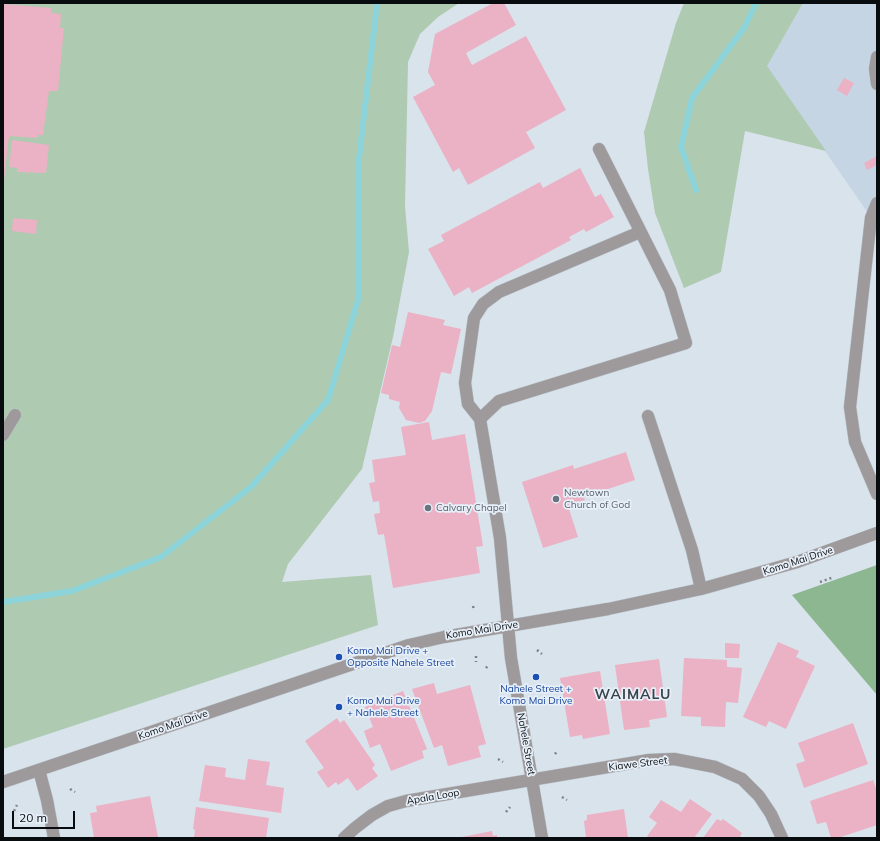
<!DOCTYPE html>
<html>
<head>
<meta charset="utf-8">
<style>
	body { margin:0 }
	#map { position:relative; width:880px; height:841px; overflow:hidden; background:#d9e3ec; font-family:Mulish,sans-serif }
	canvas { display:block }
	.frame { position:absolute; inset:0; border:4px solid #090c0f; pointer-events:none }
	.scale { position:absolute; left:12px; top:811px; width:63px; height:18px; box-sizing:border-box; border:2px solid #090c0f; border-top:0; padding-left:5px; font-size:12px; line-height:14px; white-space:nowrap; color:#090c0f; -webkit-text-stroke:3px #e7f0f9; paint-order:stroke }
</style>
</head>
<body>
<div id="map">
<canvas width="880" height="841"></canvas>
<div class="frame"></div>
<div class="scale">20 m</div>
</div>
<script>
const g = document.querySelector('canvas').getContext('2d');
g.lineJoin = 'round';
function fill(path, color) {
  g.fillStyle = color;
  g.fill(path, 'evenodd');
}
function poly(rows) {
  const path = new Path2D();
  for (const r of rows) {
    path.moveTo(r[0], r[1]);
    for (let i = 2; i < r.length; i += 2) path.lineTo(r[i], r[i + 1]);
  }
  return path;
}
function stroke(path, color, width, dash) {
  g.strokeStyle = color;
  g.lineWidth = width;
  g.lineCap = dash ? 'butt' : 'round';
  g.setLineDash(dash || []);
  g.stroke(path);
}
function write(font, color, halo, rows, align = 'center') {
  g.font = font + ' Mulish,sans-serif';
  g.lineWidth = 3.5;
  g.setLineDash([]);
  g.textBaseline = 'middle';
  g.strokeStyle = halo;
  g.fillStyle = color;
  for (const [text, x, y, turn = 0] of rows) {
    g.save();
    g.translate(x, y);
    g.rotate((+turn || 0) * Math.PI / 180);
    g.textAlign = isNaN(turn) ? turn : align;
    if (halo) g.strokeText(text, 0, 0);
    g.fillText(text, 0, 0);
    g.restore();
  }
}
fill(poly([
	[803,3,877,3,877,226,766,66]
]), '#c6d5e3');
fill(poly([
	[3,3,459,3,438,17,420,34,408,62,405,206,409,252,393,337,362,469,288,564,282,582,371,575,378,625,3,749],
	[684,3,803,3,767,66,826,151,745,131,721,272,684,288,655,213,648,169,644,132,676,23]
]), '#aecab1');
fill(poly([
	[877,565,877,695,792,595]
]), '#8cb791');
stroke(poly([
	[696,190,681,147,692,98,744,28,756,3],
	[3,602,72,591,161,557,251,487,328,400,358,300,358,167,377,3]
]), '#8dd4da', 6);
fill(poly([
	[493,3,504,3,516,25,466,53,472,65,526,36,566,110,526,132,535,148,468,185,459,168,453,172,413,97,435,85,428,72,435,34],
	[3,4,51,8,51,13,61,14,60,28,64,28,58,91,49,91,43,135,38,135,38,138,9,136,4,179],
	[844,78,854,83,847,96,837,90],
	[12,140,49,145,46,173,17,172,17,168,9,167],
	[877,156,877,165,867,170,864,163],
	[580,168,595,197,601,194,614,217,586,232,584,229,569,237,571,240,472,293,469,287,454,296,428,249,444,241,441,235,540,182,543,188],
	[13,218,37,220,36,234,12,231],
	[408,312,445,320,443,325,461,329,451,374,441,372,432,411,425,421,419,423,406,420,399,408,400,402,389,399,389,395,381,393,392,345,400,347],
	[429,422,432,440,465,434,483,546,476,547,480,573,393,588,384,534,378,535,374,514,380,513,379,501,373,502,369,483,375,482,372,460,406,455,401,427],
	[626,452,635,480,584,497,585,500,568,506,578,537,543,548,522,482,573,465,574,469],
	[778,642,799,651,796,657,815,666,786,729,769,721,766,727,743,717],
	[725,643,740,644,739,658,725,658],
	[684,658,727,660,727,667,742,668,738,703,726,702,725,727,701,726,701,717,681,716],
	[659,659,667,717,649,720,650,727,624,730,615,665],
	[600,671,610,734,583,739,582,735,570,737,560,678],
	[434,683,437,694,470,685,486,744,478,746,481,757,448,766,442,745,434,748,412,689],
	[403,691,427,749,422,751,424,758,391,771,380,744,370,748,364,731,373,727,365,707],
	[337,718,340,723,344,720,375,765,372,768,378,776,357,791,348,778,338,785,336,782,328,788,317,772,324,768,305,741],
	[853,723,868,764,804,788,796,764,805,761,798,743],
	[248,759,270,762,266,785,284,788,281,813,199,801,205,765,226,768,225,777,245,780],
	[873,780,877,791,877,825,838,838,831,838,826,822,817,824,810,801],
	[150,796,158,837,94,838,90,813,97,812,96,806],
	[690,799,712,814,694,838,650,838,647,836,657,823,649,817,661,800,681,812],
	[196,807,269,818,266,838,194,838,195,830,193,829],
	[624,809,628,838,586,838,584,821,587,820,587,815],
	[717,819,721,821,723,819,742,833,740,836,742,838,703,838],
	[492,831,493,836,497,835,497,838,457,838]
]), '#ebb1c4');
const minor = poly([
	[877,57,875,69,877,84],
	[877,203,871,218,850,407,855,442,877,494],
	[648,416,692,550,701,589],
	[480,419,499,401,686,343,670,290,599,149],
	[3,435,15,415],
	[39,770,47,800,54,838],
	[3,782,409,645,444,637,608,609,701,589,797,562,877,533],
	[344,838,355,828,372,815,388,806,406,801,649,760,674,759,715,767,742,779,759,796,771,814,782,838],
	[542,838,511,658,500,538,480,419,468,404,465,383,474,318,483,304,499,292,640,232]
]);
stroke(minor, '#b8c1c9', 13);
stroke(poly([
	[820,582,834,577],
	[473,606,474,610],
	[537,650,542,654],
	[476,656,476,662],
	[486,668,489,664],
	[555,754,558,750],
	[498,759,503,762],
	[70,789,75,792],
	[562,797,567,800],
	[14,811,17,805],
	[506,812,510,807]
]), '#7b8288', 2.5, [2, 3]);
stroke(minor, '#9e999a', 12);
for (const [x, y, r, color] of [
	[556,499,4,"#6b7280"],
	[428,508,4,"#6b7280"],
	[339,657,4,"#1a4fb4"],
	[536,677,4,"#1a4fb4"],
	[339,707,4,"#1a4fb4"]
]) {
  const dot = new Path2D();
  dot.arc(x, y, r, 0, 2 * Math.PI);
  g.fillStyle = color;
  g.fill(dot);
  stroke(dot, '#e7f0f9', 1.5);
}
write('10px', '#5b616d', '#e7f0f9', [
	["Newtown",564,493],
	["Church of God",564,505],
	["Calvary Chapel",436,508]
], 'left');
write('10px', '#090c0f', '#e7f0f9', [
	["Komo Mai Drive",798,561,-18],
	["Komo Mai Drive",482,630,-9],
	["Komo Mai Drive",173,725,-19],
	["Nahele Street",526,744,80],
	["Kiawe Street",638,764,-7],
	["Apala Loop",433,797,-10]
]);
write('10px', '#164399', '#e7f0f9', [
	["Komo Mai Drive +",347,651],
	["Opposite Nahele Street",347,663],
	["Nahele Street +",536,689,"center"],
	["Komo Mai Drive",536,701,"center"],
	["Komo Mai Drive",347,701],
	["+ Nahele Street",347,713]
], 'left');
g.letterSpacing = '1px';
write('bold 14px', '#3b434a', '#e7f0f9', [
	["WAIMALU",633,695]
]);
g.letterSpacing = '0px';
</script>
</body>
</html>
